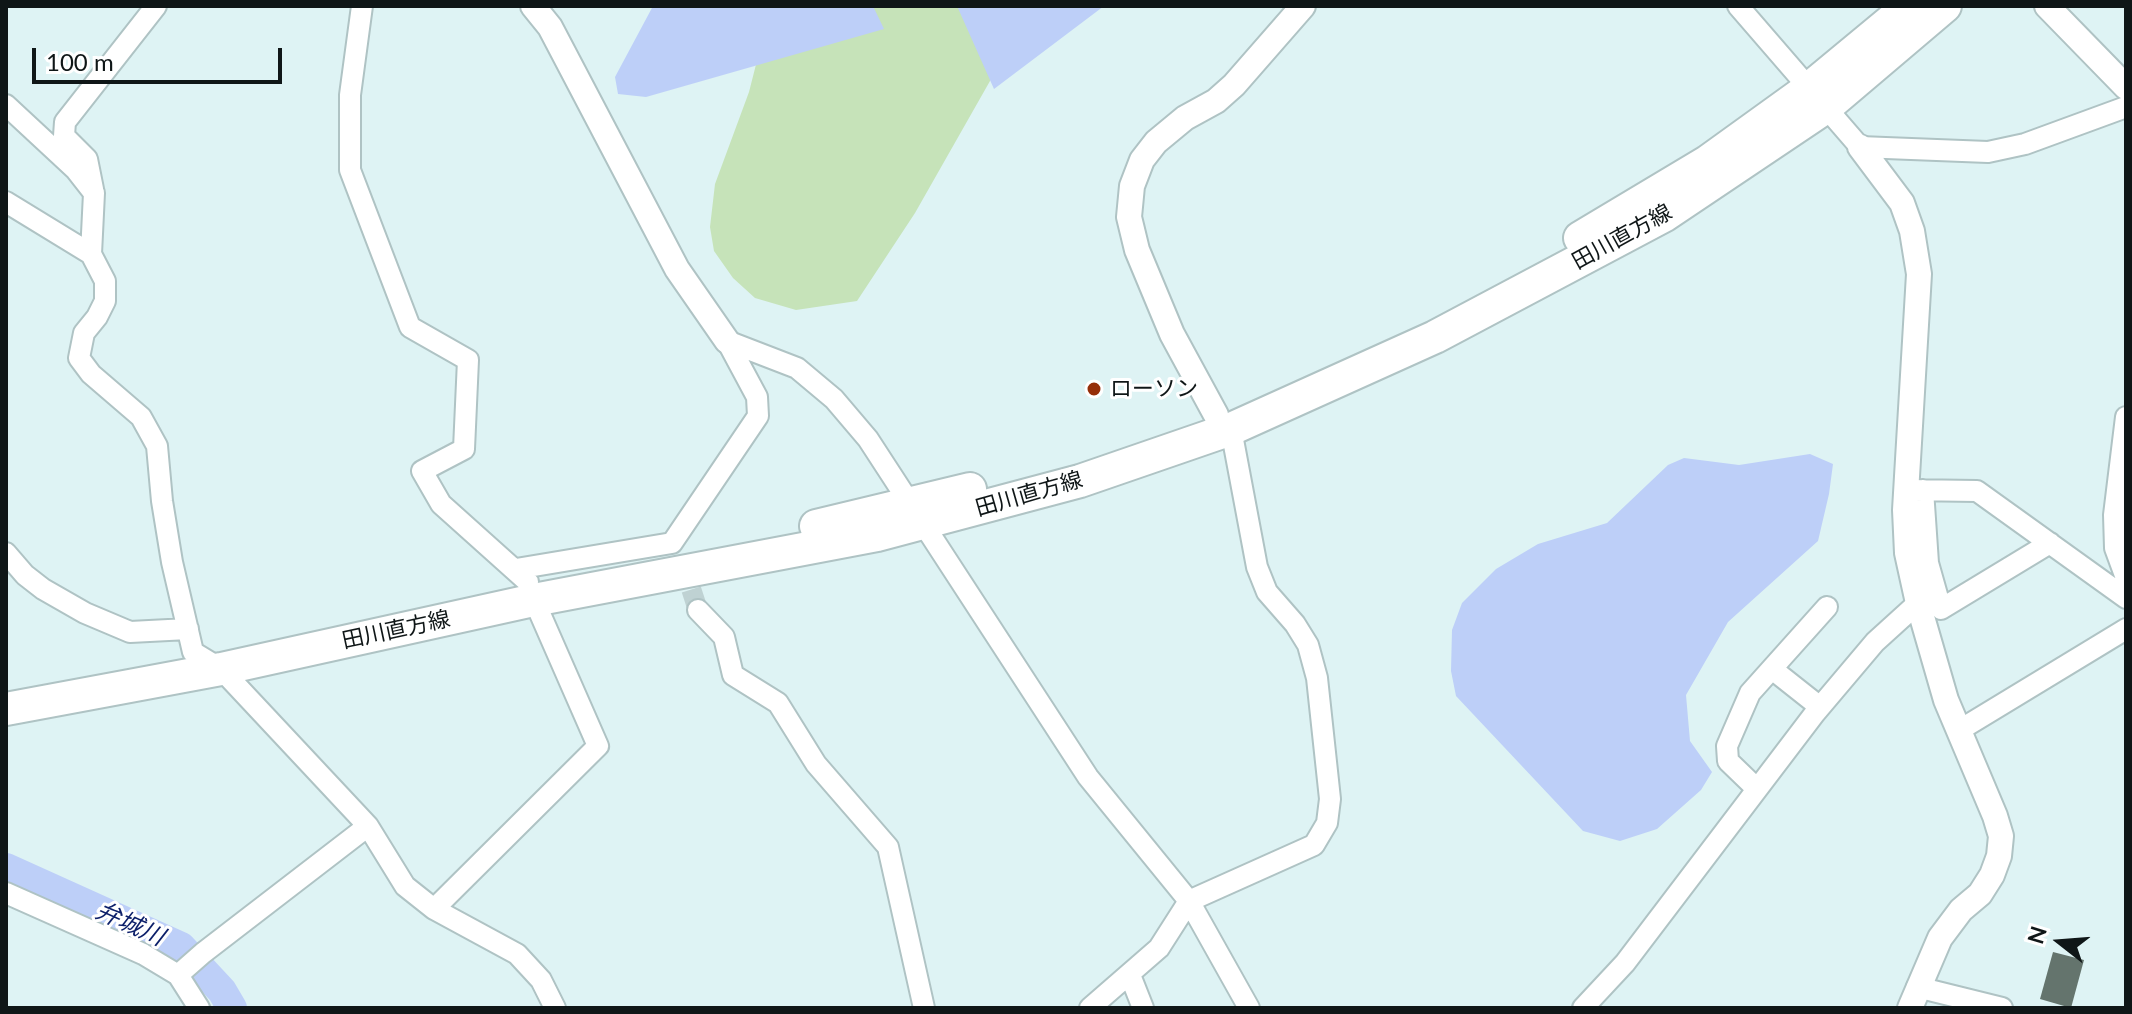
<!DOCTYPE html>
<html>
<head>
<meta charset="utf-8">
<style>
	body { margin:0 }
	#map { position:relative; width:2132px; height:1014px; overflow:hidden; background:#def3f4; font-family:Lato,sans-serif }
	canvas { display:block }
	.frame { position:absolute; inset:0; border:8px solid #0f1617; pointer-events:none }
	.north { position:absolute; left:2020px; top:902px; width:80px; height:80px; -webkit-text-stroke:6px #fff; paint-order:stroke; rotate:287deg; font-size:22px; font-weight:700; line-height:32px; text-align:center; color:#0f1617 }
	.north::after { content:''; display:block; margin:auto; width:28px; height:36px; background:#0f1617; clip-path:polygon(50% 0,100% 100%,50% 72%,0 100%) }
	.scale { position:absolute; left:32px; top:48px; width:250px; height:36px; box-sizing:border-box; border:4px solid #0f1617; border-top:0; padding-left:10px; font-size:24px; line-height:28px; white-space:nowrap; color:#0f1617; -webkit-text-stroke:6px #fff; paint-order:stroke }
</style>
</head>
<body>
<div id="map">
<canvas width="2132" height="1014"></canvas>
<div class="frame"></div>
<div class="north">N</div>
<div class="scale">100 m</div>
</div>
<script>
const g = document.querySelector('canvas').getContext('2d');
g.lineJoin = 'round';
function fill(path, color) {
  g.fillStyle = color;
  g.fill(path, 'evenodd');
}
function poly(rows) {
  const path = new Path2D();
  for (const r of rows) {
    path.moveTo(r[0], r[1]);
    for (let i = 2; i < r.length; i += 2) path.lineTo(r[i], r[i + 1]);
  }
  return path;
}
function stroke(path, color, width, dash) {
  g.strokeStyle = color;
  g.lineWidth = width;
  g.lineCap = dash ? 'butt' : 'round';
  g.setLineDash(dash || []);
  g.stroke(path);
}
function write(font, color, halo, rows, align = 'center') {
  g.font = font + ' Lato,"Noto Sans JP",sans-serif';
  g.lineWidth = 6;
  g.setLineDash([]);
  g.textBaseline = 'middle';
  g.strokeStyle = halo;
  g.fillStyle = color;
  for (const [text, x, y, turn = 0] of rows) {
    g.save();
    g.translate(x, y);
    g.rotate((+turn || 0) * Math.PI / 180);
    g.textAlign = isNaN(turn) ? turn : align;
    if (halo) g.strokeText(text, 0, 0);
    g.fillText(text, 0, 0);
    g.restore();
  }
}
fill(poly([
	[776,6,1041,6,990,81,915,213,857,301,796,310,755,298,733,278,714,251,710,227,715,184,749,92,763,37]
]), '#c6e3b9');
fill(poly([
	[653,6,873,6,884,29,646,97,618,94,615,77],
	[957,6,1104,6,994,89],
	[1810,454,1833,464,1829,494,1818,541,1728,622,1686,695,1690,741,1712,772,1701,790,1657,829,1620,841,1583,831,1456,696,1451,671,1452,630,1462,603,1496,569,1538,544,1607,523,1668,465,1684,458,1739,465]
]), '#bdcff8');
stroke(poly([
	[6,868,181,947,222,991,232,1008]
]), '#bdcff8', 30);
fill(poly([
	[2053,952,2084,960,2071,1008,2040,999]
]), '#64746d');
stroke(poly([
	[682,561,698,610]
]), '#bfd2d3', 20, [20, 10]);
const minor = poly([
	[362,6,350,95,350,170,410,327,468,360,464,449,422,471,441,504,528,582],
	[1738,6,1860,147,1988,152,2025,144,2126,107],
	[6,105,76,170,94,193,91,254,105,281,105,301,97,317,84,333,79,358,91,374,141,417,157,446,162,501,172,562,193,652,221,669,368,826,405,886,434,909,517,954,541,980,555,1008],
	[93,189,87,159,64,136,65,122,156,6],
	[6,202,91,254],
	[727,341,797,368,834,399,868,439,1088,777,1189,901,1249,1008],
	[2126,417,2114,515,2115,548,2126,578],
	[1906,490,1977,491,2126,598],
	[1923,490,1928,563,1941,609,2050,543],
	[6,553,25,575,43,589,85,613,130,632,188,629],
	[516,569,672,543,758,416,757,397,727,341],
	[698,610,724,637,733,675,778,703,816,764,888,847,924,1008],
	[1772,669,1820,707],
	[1958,731,2126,629],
	[1757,789,1728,761,1727,746,1750,693,1827,607],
	[6,893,143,954,178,975,199,1008],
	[434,909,598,746,534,600],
	[178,975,203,953,368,826],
	[1130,975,1143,1008],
	[1917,987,2002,1008],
	[1090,1008,1159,948,1189,901,1314,845,1327,823,1330,799,1317,678,1308,645,1295,624,1267,592,1257,567,1231,429,1224,424],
	[1583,1008,1625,963,1815,713,1875,642,1918,603]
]);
const tertiary = poly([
	[533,6,550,27,677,269,727,341],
	[2047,6,2126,87],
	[1860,147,1902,203,1912,231,1919,274,1905,510,1907,553,1918,603,1946,700,1995,816,2001,836,1999,856,1992,875,1980,894,1961,910,1940,938,1910,1008],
	[1216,415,1172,334,1137,250,1129,217,1132,186,1142,160,1156,142,1185,118,1216,101,1234,85,1303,6]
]);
const primary = poly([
	[1580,238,1707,162,1811,87,1909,6],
	[816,526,970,489],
	[6,709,221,669,534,600,877,535,1080,481,1231,429,1435,337,1665,215,1826,107,1945,6]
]);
stroke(minor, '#afc3c4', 24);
stroke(tertiary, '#afc3c4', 28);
stroke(primary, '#afc3c4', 36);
stroke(minor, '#fff', 20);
stroke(tertiary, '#fff', 24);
stroke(primary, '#fff', 32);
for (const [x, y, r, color] of [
	[1094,389,8,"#952e08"]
]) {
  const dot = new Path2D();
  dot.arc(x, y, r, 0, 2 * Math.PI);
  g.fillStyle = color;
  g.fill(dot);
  stroke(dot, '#fff', 3);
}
write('22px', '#0f1617', '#fff', [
	["田川直方線",1622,237,-29],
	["田川直方線",1029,494,-16],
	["田川直方線",396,630,-12]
]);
write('22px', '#0f1617', '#fff', [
	["ローソン",1110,389]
], 'left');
write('italic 24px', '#0d206a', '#fff', [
	["弁城川",130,924,24]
]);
</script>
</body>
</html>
